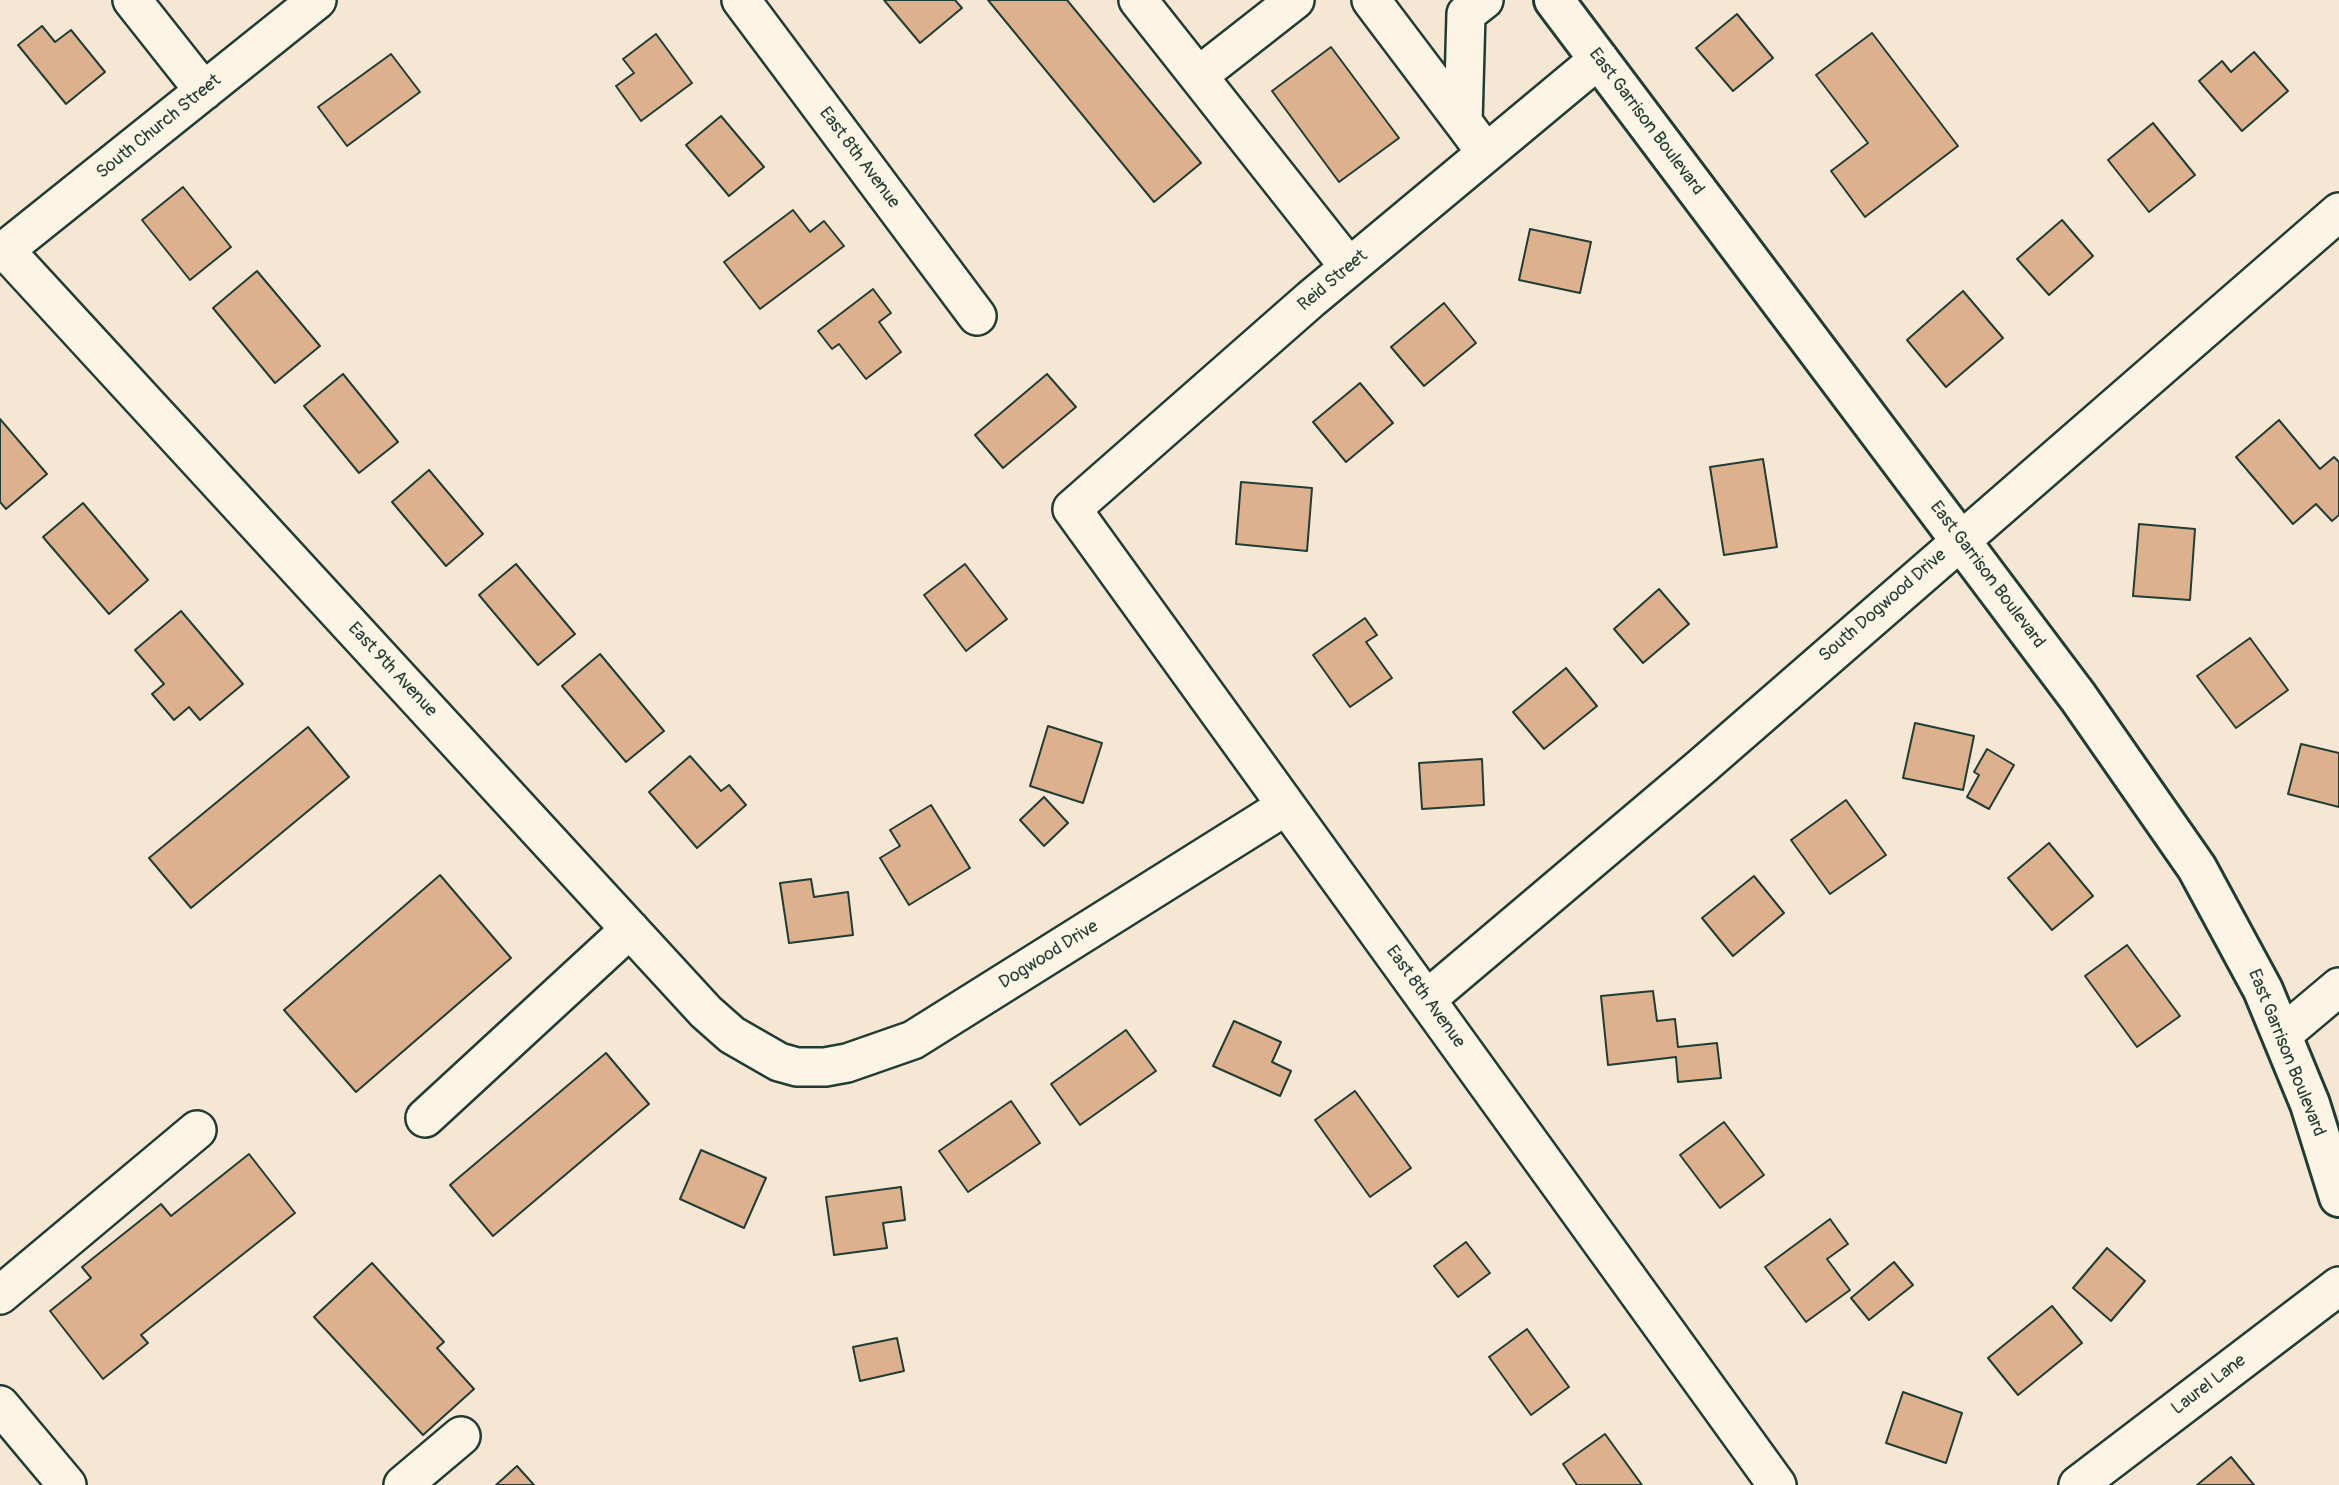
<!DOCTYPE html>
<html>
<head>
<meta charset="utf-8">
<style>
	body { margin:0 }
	canvas { display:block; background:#f6e7d4 }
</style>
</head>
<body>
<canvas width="2339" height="1485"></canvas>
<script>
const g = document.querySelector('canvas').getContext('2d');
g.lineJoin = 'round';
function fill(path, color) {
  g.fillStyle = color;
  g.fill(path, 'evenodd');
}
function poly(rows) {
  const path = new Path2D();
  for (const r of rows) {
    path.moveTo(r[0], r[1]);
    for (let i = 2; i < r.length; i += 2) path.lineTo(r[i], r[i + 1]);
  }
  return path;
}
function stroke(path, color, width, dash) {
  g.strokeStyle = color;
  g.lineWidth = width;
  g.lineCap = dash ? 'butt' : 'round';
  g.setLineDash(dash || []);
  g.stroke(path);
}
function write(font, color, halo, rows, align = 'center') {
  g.font = font + ' Pangolin,sans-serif';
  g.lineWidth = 6;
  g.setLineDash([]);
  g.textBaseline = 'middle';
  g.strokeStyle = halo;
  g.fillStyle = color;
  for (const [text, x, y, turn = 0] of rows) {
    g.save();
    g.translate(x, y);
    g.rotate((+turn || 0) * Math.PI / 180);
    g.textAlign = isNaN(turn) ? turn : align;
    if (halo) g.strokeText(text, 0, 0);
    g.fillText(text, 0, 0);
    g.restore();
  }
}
const building = poly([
	[884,0,955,0,962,8,920,43,884,0],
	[988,0,1067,0,1201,163,1154,202,988,0],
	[1737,14,1773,58,1733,91,1696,48,1737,14],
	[42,26,55,42,71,30,105,72,66,104,18,45,42,26],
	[1872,33,1958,146,1865,217,1831,171,1868,143,1816,75,1872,33],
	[656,34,692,83,641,121,616,86,634,73,623,59,656,34],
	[1331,47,1399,138,1339,182,1272,91,1331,47],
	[2254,52,2288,91,2242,131,2199,81,2222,61,2231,72,2254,52],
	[391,54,420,92,347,146,318,107,391,54],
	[721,116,764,167,729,196,686,145,721,116],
	[2153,123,2195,175,2149,212,2108,160,2153,123],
	[183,187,231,247,190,280,142,220,183,187],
	[793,210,810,232,824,221,844,246,760,309,724,262,793,210],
	[2062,220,2093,256,2049,295,2017,259,2062,220],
	[1530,229,1591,242,1580,293,1519,280,1530,229],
	[257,271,320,346,275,383,213,308,257,271],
	[873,289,891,313,879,322,901,352,866,379,839,344,832,349,818,331,873,289],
	[1963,291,2003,338,1946,387,1907,340,1963,291],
	[1444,303,1476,343,1424,386,1391,347,1444,303],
	[343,374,398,442,359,473,304,406,343,374],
	[1047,374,1076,407,1003,468,975,435,1047,374],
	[1360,383,1393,423,1346,462,1313,422,1360,383],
	[0,419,47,474,6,509,0,502,0,419],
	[2279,420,2320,469,2334,457,2339,462,2339,515,2332,521,2316,504,2293,524,2236,457,2279,420],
	[1763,459,1777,547,1724,555,1710,467,1763,459],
	[429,470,483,534,446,566,392,502,429,470],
	[1241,482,1312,488,1307,551,1236,544,1241,482],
	[83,503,148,580,109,614,43,537,83,503],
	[2139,524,2195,529,2190,600,2133,596,2139,524],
	[516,564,575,634,538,665,479,595,516,564],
	[965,564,1007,619,966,651,924,595,965,564],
	[1659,589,1689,624,1643,663,1614,629,1659,589],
	[181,611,243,684,200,720,189,707,174,720,152,694,164,684,135,650,181,611],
	[1365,618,1377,635,1366,642,1392,678,1350,707,1313,655,1365,618],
	[2250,638,2288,690,2236,728,2197,676,2250,638],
	[600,654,664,731,626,762,562,686,600,654],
	[1566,668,1597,706,1544,749,1513,712,1566,668],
	[1915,723,1974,736,1963,790,1903,778,1915,723],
	[1048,726,1102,743,1083,803,1030,786,1048,726],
	[308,727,349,777,191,908,149,858,308,727],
	[2301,744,2339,753,2339,807,2288,794,2301,744],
	[1987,749,2014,765,1989,809,1967,797,1979,775,1974,772,1987,749],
	[690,756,721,791,729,785,746,805,697,848,649,792,690,756],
	[1482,759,1484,805,1422,809,1419,763,1482,759],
	[1044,797,1068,823,1044,846,1020,820,1044,797],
	[1846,800,1886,855,1830,894,1791,840,1846,800],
	[931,805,970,868,909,905,880,858,900,846,890,830,931,805],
	[2049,843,2093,896,2052,930,2008,878,2049,843],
	[440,875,511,958,356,1092,284,1010,440,875],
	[1754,876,1784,913,1733,956,1702,918,1754,876],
	[811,879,814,897,848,892,853,935,789,943,780,883,811,879],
	[2127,945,2180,1016,2137,1047,2085,976,2127,945],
	[1653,991,1657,1021,1675,1019,1678,1047,1717,1043,1721,1078,1678,1082,1676,1057,1608,1065,1601,996,1653,991],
	[1234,1021,1281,1042,1272,1062,1291,1071,1280,1096,1213,1066,1234,1021],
	[1126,1030,1156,1071,1080,1125,1051,1084,1126,1030],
	[606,1053,649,1104,493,1236,450,1185,606,1053],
	[1355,1091,1411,1168,1370,1197,1315,1120,1355,1091],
	[1011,1101,1040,1143,968,1192,939,1151,1011,1101],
	[1724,1122,1764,1175,1720,1208,1680,1155,1724,1122],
	[701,1150,766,1178,744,1228,680,1199,701,1150],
	[249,1154,295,1213,141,1335,148,1343,103,1379,50,1311,91,1278,82,1267,161,1204,171,1216,249,1154],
	[901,1187,905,1220,883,1223,887,1248,834,1255,826,1197,901,1187],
	[1830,1219,1848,1244,1827,1259,1850,1290,1806,1322,1765,1267,1830,1219],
	[1466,1242,1490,1273,1458,1297,1434,1266,1466,1242],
	[2107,1248,2145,1281,2111,1321,2073,1288,2107,1248],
	[1894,1262,1913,1285,1869,1320,1851,1298,1894,1262],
	[372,1263,444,1342,437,1348,474,1389,423,1435,314,1317,372,1263],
	[2052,1306,2082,1343,2018,1395,1988,1358,2052,1306],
	[1527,1329,1569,1387,1531,1415,1489,1357,1527,1329],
	[897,1338,904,1371,860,1381,853,1347,897,1338],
	[1903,1392,1962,1413,1946,1463,1886,1443,1903,1392],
	[1605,1434,1642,1485,1577,1485,1563,1464,1605,1434],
	[2231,1457,2254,1485,2197,1485,2231,1457],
	[517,1466,534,1485,496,1485,517,1466]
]);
fill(building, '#ddb08e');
stroke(building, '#1f3d34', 2);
const minor = poly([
	[132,0,204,91],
	[741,0,977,316],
	[1138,0,1349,267],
	[1371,0,1463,122],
	[1484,0,1466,14,1463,122,1486,153],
	[1599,59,1311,299,1072,509,1777,1485],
	[1198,76,1295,0],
	[5,250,706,1012,732,1035,779,1062,797,1067,825,1067,847,1063,913,1040,1286,806],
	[0,254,317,0],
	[1427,999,1700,768,2339,212],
	[2282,1035,2339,987],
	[425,1118,630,929],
	[0,1295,197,1130],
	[0,1405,67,1485],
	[403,1485,461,1436],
	[2078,1485,2339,1286]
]);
const major = poly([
	[1554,0,2078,697,2197,868,2263,990,2310,1104,2339,1197]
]);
stroke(minor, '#1f3d34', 42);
stroke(major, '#1f3d34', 44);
stroke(minor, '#fcf5e5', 37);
stroke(major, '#fcf5e5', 38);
write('18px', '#1f3d34', '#fcf5e5', [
	["East Garrison Boulevard",1646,122,53],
	["South Church Street",159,127,-39],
	["East 8th Avenue",859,158,53],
	["Reid Street",1333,281,-40],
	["East Garrison Boulevard",1987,575,53],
	["South Dogwood Drive",1883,606,-41],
	["East 9th Avenue",392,670,47],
	["Dogwood Drive",1049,955,-32],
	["East 8th Avenue",1425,997,54],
	["East Garrison Boulevard",2286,1053,68],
	["Laurel Lane",2209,1385,-37]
]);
</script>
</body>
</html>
